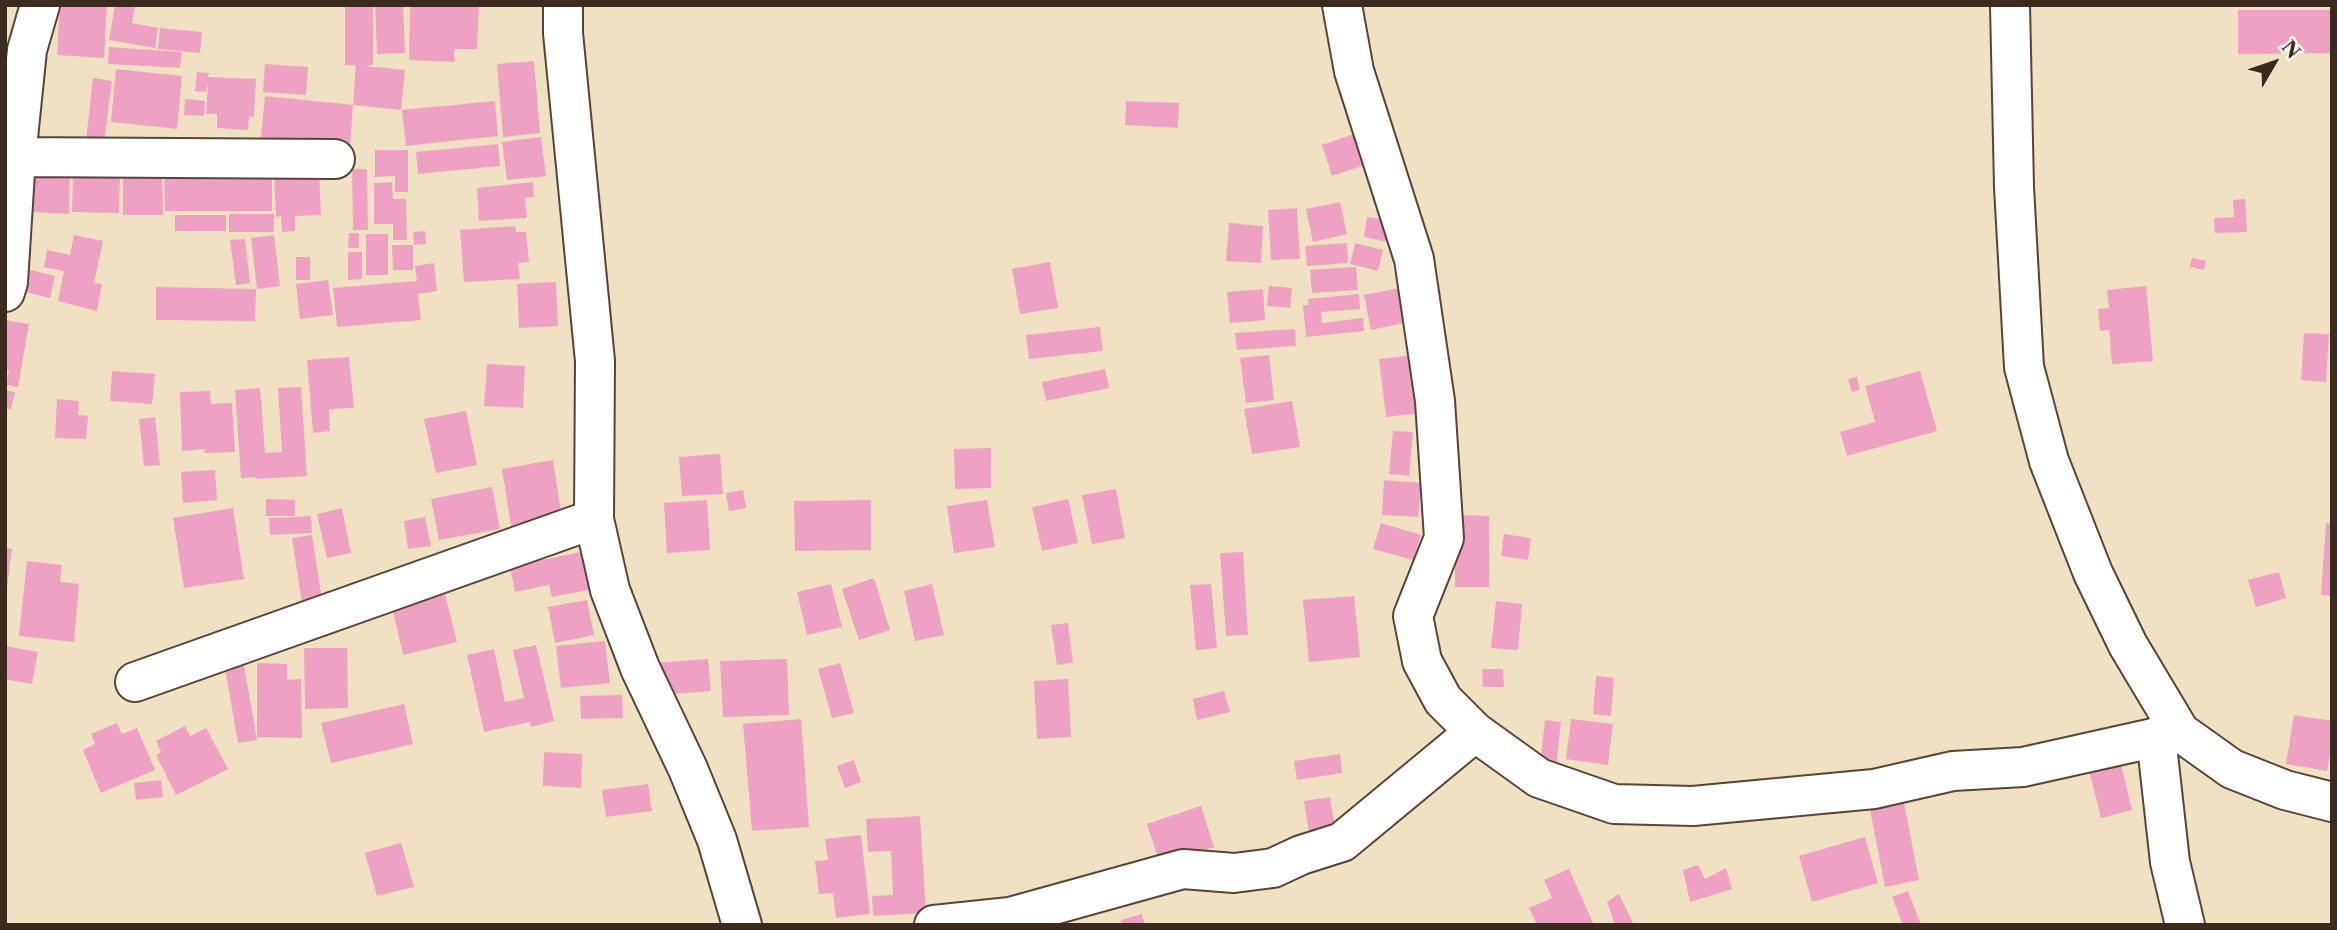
<!DOCTYPE html>
<html>
<head>
<meta charset="utf-8">
<style>
	body { margin:0 }
	#map { position:relative; width:2337px; height:930px; overflow:hidden; background:#f0e1c2; font-family:"Libre Caslon Text",serif }
	canvas { display:block }
	.frame { position:absolute; inset:0; border:7px solid #3b2a1e; pointer-events:none }
	.north { position:absolute; left:2239px; top:28px; width:70px; height:70px; -webkit-text-stroke:5px #fbf7ec; paint-order:stroke; rotate:51deg; font-size:19px; font-weight:700; line-height:28px; text-align:center; color:#3b2a1e }
	.north::after { content:''; display:block; margin:auto; width:24px; height:32px; background:#3b2a1e; clip-path:polygon(50% 0,100% 100%,50% 72%,0 100%) }
</style>
</head>
<body>
<div id="map">
<canvas width="2337" height="930"></canvas>
<div class="frame"></div>
<div class="north">N</div>
</div>
<script>
const g = document.querySelector('canvas').getContext('2d');
g.lineJoin = 'round';
function fill(path, color) {
  g.fillStyle = color;
  g.fill(path, 'evenodd');
}
function poly(rows) {
  const path = new Path2D();
  for (const r of rows) {
    path.moveTo(r[0], r[1]);
    for (let i = 2; i < r.length; i += 2) path.lineTo(r[i], r[i + 1]);
  }
  return path;
}
function stroke(path, color, width, dash) {
  g.strokeStyle = color;
  g.lineWidth = width;
  g.lineCap = dash ? 'butt' : 'round';
  g.setLineDash(dash || []);
  g.stroke(path);
}
fill(poly([
	[60,5,107,5,104,58,57,55],
	[115,5,135,5,132,23,158,28,155,48,109,40],
	[345,5,373,5,373,65,365,66,405,70,401,110,353,105,350,146,261,137,265,96,353,105,356,65,345,65],
	[375,5,403,5,405,53,377,54],
	[410,5,479,5,477,49,454,49,455,62,409,60],
	[2238,10,2332,10,2332,53,2238,54],
	[160,28,202,32,200,53,158,49],
	[109,47,182,52,180,68,108,64],
	[534,61,540,133,503,137,497,64],
	[265,64,308,67,306,95,263,92],
	[116,69,182,76,177,129,111,122],
	[197,72,209,73,208,77,256,79,254,117,249,116,248,130,217,128,217,114,206,114,208,84,206,92,195,91],
	[93,78,112,81,103,152,85,150],
	[185,99,205,101,204,116,184,115],
	[495,101,498,136,406,146,402,110],
	[1126,101,1179,103,1178,128,1125,125],
	[1357,133,1368,164,1332,176,1322,145],
	[541,137,546,176,507,180,502,142],
	[498,144,500,166,418,174,416,152],
	[375,150,408,150,408,192,395,192,395,176,375,177],
	[164,165,272,165,272,211,165,211],
	[34,167,70,169,69,214,31,212],
	[123,169,162,169,163,215,123,215],
	[352,169,367,169,368,230,353,230],
	[319,171,321,215,295,216,295,231,282,232,281,216,276,217,274,173],
	[73,172,120,173,119,213,72,212],
	[392,182,393,199,406,199,407,240,393,240,393,224,374,224,374,183],
	[533,182,534,197,525,198,527,218,479,221,477,188],
	[2245,199,2247,232,2215,233,2214,218,2234,217,2233,200],
	[1340,202,1347,234,1313,242,1306,209],
	[1297,208,1300,259,1271,260,1268,210],
	[229,214,274,214,274,232,229,232],
	[175,215,226,215,226,231,175,231],
	[1367,217,1397,221,1393,243,1364,237],
	[1229,223,1263,226,1261,263,1226,261],
	[515,226,516,232,526,232,529,262,518,263,520,279,464,282,460,230],
	[425,231,426,244,414,245,413,232],
	[349,233,359,233,359,248,348,248],
	[366,234,388,234,388,275,366,275],
	[74,235,103,241,94,283,102,284,97,311,58,301,64,271,44,267,47,250,70,255],
	[274,235,280,286,257,289,251,238],
	[245,239,250,283,236,285,230,240],
	[1347,243,1348,263,1307,266,1305,246],
	[1355,243,1383,250,1378,271,1350,264],
	[392,245,413,245,413,270,393,270],
	[348,252,362,252,362,279,348,280],
	[296,257,310,257,310,280,296,280],
	[2192,258,2206,261,2204,270,2190,267],
	[1050,262,1058,308,1020,314,1012,269],
	[434,263,437,291,418,294,421,320,337,327,333,288,417,281,415,266],
	[18,267,55,276,50,298,13,289],
	[1356,267,1358,290,1312,293,1310,270],
	[328,280,333,315,300,319,296,284],
	[556,282,558,326,519,328,517,284],
	[1269,286,1292,288,1290,308,1267,306],
	[2146,286,2153,361,2112,364,2109,330,2100,331,2098,309,2109,308,2107,290],
	[156,287,256,289,255,321,156,320],
	[1405,287,1413,321,1371,330,1364,295],
	[1263,289,1265,320,1230,323,1227,292],
	[1359,294,1360,309,1321,312,1322,323,1363,318,1364,331,1306,337,1303,305,1309,305,1308,299],
	[5,320,29,324,18,387,6,385,9,370,5,369],
	[1100,327,1103,351,1029,359,1026,335],
	[1295,329,1296,346,1237,350,1235,333],
	[2304,333,2329,334,2326,382,2301,380],
	[1269,355,1274,400,1246,403,1240,358],
	[1414,355,1421,413,1386,417,1379,359],
	[349,357,354,408,329,409,330,431,313,433,307,360],
	[487,364,525,366,523,408,484,406],
	[1105,369,1109,388,1046,401,1042,382],
	[112,371,155,374,152,404,110,401],
	[1920,371,1937,431,1847,456,1840,432,1875,422,1865,386],
	[1857,377,1860,390,1852,392,1848,379],
	[301,387,307,476,256,479,255,477,241,478,235,390,260,388,265,453,282,452,278,388],
	[5,390,15,392,11,409,5,408],
	[210,391,211,404,232,403,235,452,204,453,205,449,182,451,180,392],
	[57,399,79,401,78,415,88,416,86,439,55,438],
	[1292,401,1300,447,1252,454,1244,409],
	[466,411,477,465,436,473,424,419],
	[155,417,160,465,144,466,139,419],
	[1393,431,1413,432,1409,476,1389,474],
	[991,448,991,488,955,489,954,449],
	[720,454,723,494,682,496,679,457],
	[553,460,562,518,511,526,502,469],
	[215,470,217,500,183,503,181,472],
	[1384,480,1421,483,1418,517,1382,515],
	[492,487,500,529,439,540,431,499],
	[1116,489,1125,538,1092,544,1082,495],
	[743,490,746,508,729,511,726,493],
	[266,499,295,500,295,516,266,516],
	[1068,499,1078,543,1042,551,1032,507],
	[707,500,710,550,667,553,664,503],
	[871,500,871,550,795,551,794,501],
	[987,500,995,547,954,553,947,506],
	[233,508,244,579,184,588,173,518],
	[342,508,351,553,327,558,317,514],
	[1455,515,1489,516,1489,587,1455,587],
	[311,516,312,533,270,535,269,518],
	[425,517,431,546,408,549,404,521],
	[1381,523,1421,535,1413,560,1373,549],
	[2326,523,2332,524,2332,596,2321,595],
	[1504,534,1531,538,1528,560,1501,556],
	[312,535,323,606,303,610,292,538],
	[5,548,12,549,7,588,5,588],
	[590,550,593,589,552,597,549,585,515,592,510,567],
	[1243,552,1248,635,1226,636,1220,553],
	[27,561,62,565,60,582,79,584,74,642,19,636],
	[2279,572,2286,598,2256,607,2248,580],
	[874,578,890,630,859,640,842,589],
	[831,584,842,627,807,635,797,592],
	[932,584,944,635,915,641,904,591],
	[1211,584,1217,648,1196,650,1190,585],
	[445,594,457,642,403,655,392,606],
	[1354,596,1360,657,1309,662,1303,600],
	[587,600,594,635,555,643,548,607],
	[1496,601,1522,604,1518,650,1491,648],
	[1068,623,1073,663,1057,665,1051,625],
	[605,641,610,683,561,688,556,646],
	[536,645,554,721,531,727,530,722,484,732,467,655,494,649,505,702,524,698,513,650],
	[5,646,38,652,32,684,5,679],
	[304,648,347,648,348,708,305,709],
	[708,659,711,691,658,695,655,663],
	[787,659,789,715,723,717,720,661],
	[257,663,287,664,287,680,301,679,302,738,257,737],
	[840,663,854,713,832,718,818,669],
	[244,665,257,740,238,743,225,668],
	[1482,669,1503,669,1504,687,1483,687],
	[1596,676,1614,678,1611,716,1593,714],
	[1068,679,1071,737,1037,739,1034,681],
	[1224,691,1230,712,1197,720,1193,699],
	[622,695,623,718,581,719,580,696],
	[404,704,413,744,331,763,321,723],
	[2294,715,2332,721,2332,744,2327,771,2286,764],
	[801,719,809,827,752,831,743,724],
	[1571,719,1613,724,1608,765,1566,759],
	[1545,720,1561,722,1556,767,1540,765],
	[117,723,122,734,137,728,155,770,101,793,83,750,95,744,91,734],
	[185,726,190,736,206,728,228,769,176,795,156,755,161,752,156,741],
	[544,752,582,754,581,788,543,786],
	[1340,754,1342,773,1297,780,1294,761],
	[2119,756,2132,810,2101,818,2087,763],
	[854,760,861,782,845,788,837,766],
	[161,780,163,797,136,800,134,783],
	[648,784,652,811,606,817,602,790],
	[1330,797,1336,834,1310,838,1304,801],
	[1903,798,1919,880,1885,887,1869,804],
	[1201,806,1214,847,1160,864,1147,824],
	[920,816,926,913,873,916,872,896,893,895,891,851,868,852,866,819],
	[861,835,870,914,836,918,833,893,819,894,815,861,828,860,825,839],
	[1865,837,1878,883,1812,902,1799,856],
	[401,843,414,887,377,896,365,853],
	[1698,865,1705,879,1726,868,1732,889,1690,902,1683,870],
	[1569,869,1594,925,1537,925,1529,908,1552,898,1544,880],
	[1908,891,1921,925,1903,925,1892,897],
	[1619,894,1634,925,1615,925,1607,902],
	[1142,914,1145,925,1122,925,1121,920]
]), '#efa1c4');
const minor = poly([
	[563,5,563,33,595,361,594,519,610,590,640,668,688,769,717,840,742,925],
	[1342,5,1354,71,1414,259,1435,401,1444,538,1413,616,1422,661,1443,700,1475,732,1539,778,1614,804,1693,806,1874,789,1953,771,2023,767,2180,732],
	[2010,5,2014,187,2024,367,2049,461,2093,573,2128,645,2180,732,2232,769,2285,790,2332,802],
	[16,157,335,159],
	[5,292,8,282,16,157,27,50,40,5],
	[135,682,594,519],
	[2156,737,2170,862,2185,925],
	[934,925,1010,917,1183,869,1234,873,1273,868,1301,855,1342,842,1475,732]
]);
stroke(minor, '#564537', 42);
stroke(minor, '#fff', 38);
</script>
</body>
</html>
